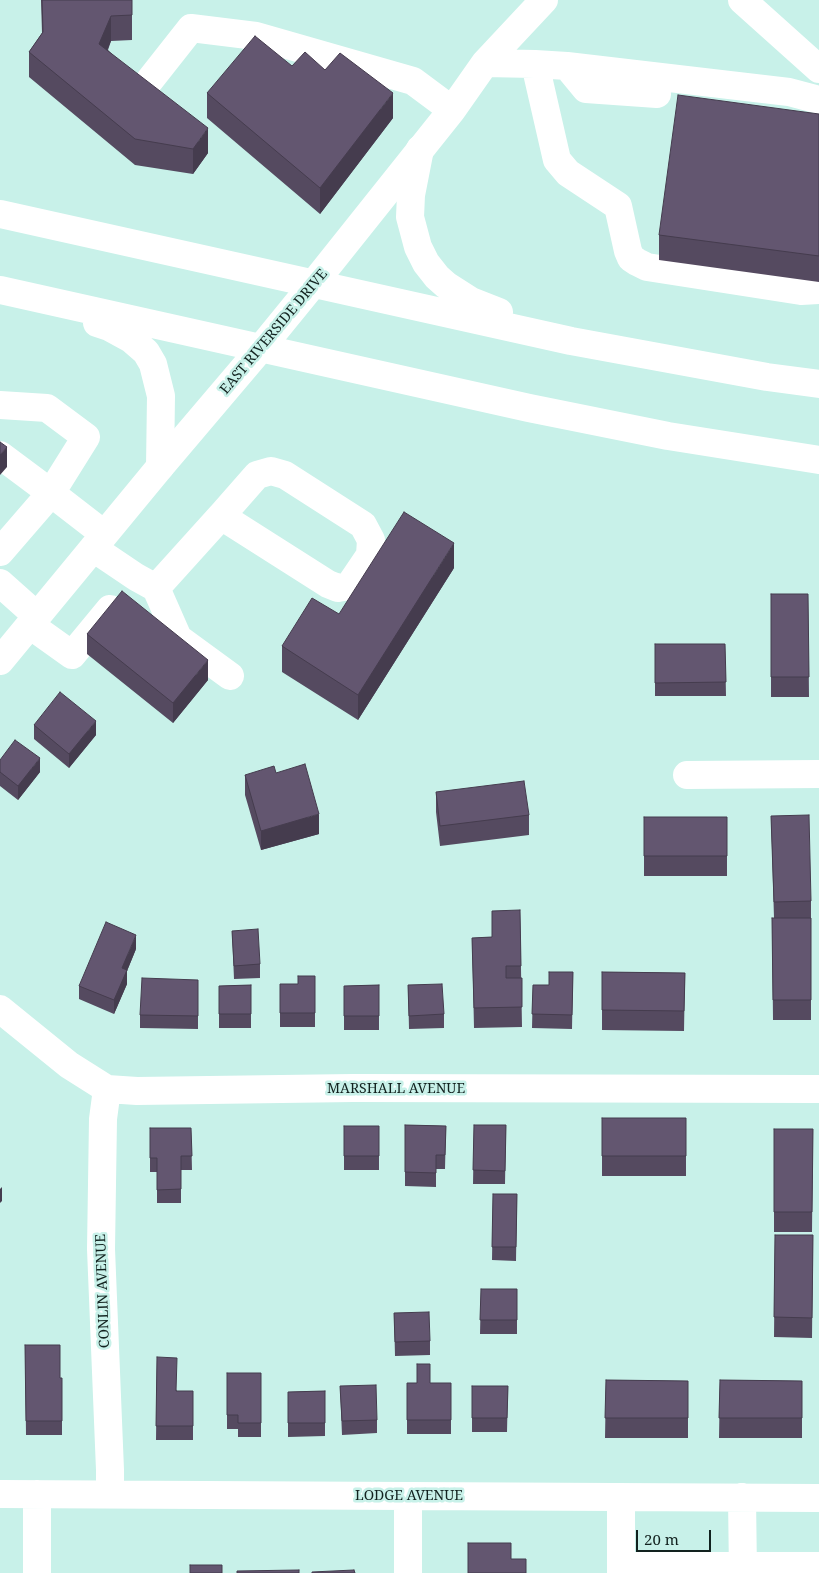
<!DOCTYPE html>
<html>
<head>
<meta charset="utf-8">
<style>
	body { margin:0 }
	#map { position:relative; width:819px; height:1573px; overflow:hidden; background:#c8f1e9; font-family:"Noto Serif",serif }
	canvas { display:block }
	.scale { position:absolute; left:636px; top:1530px; width:75px; height:22px; box-sizing:border-box; border:2px solid #12221f; border-top:0; padding-left:6px; font-size:15px; line-height:18px; white-space:nowrap; color:#12221f; -webkit-text-stroke:4px #c8f1e9; paint-order:stroke }
</style>
</head>
<body>
<div id="map">
<canvas width="819" height="1573"></canvas>
<div class="scale">20 m</div>
</div>
<script>
const g = document.querySelector('canvas').getContext('2d');
g.lineJoin = 'round';
function poly(rows) {
  const path = new Path2D();
  for (const r of rows) {
    path.moveTo(r[0], r[1]);
    for (let i = 2; i < r.length; i += 2) path.lineTo(r[i], r[i + 1]);
  }
  return path;
}
function stroke(path, color, width, dash) {
  g.strokeStyle = color;
  g.lineWidth = width;
  g.lineCap = dash ? 'butt' : 'round';
  g.setLineDash(dash || []);
  g.stroke(path);
}
function fill(path, color) {
  g.fillStyle = color;
  g.fill(path, 'evenodd');
}
function write(font, color, halo, rows, align = 'center') {
  g.font = font + ' "Noto Serif",serif';
  g.lineWidth = 5;
  g.setLineDash([]);
  g.textBaseline = 'middle';
  g.strokeStyle = halo;
  g.fillStyle = color;
  for (const [text, x, y, turn = 0] of rows) {
    g.save();
    g.translate(x, y);
    g.rotate((+turn || 0) * Math.PI / 180);
    g.textAlign = isNaN(turn) ? turn : align;
    if (halo) g.strokeText(text, 0, 0);
    g.fillText(text, 0, 0);
    g.restore();
  }
}
stroke(poly([
	[742,0,819,69],
	[485,63,535,64,557,160,568,173,618,206,628,251,631,258,637,262,647,267,801,291,819,290],
	[535,64,567,66,789,92,819,100],
	[567,66,586,89,657,94],
	[150,80,191,28,256,36,413,81,452,110],
	[0,405,47,408,86,437,51,493,0,455],
	[93,548,136,577,156,588,221,516,328,584,338,588,349,586,370,555,371,540,363,525,285,475,271,471,257,475,221,516],
	[0,552,51,493,104,534],
	[0,583,37,616],
	[156,588,178,638,230,676],
	[30,625,72,655,110,609],
	[0,661,160,467,261,348,314,283,452,110,485,63,544,0],
	[687,775,819,774],
	[0,1009,69,1065,107,1089,137,1091,353,1088,819,1089],
	[107,1089,103,1119,101,1249,110,1470,110,1494],
	[0,1494,819,1498],
	[37,1494,37,1573],
	[621,1497,621,1573],
	[742,1497,743,1573],
	[621,1566,819,1566],
	[408,1573,408,1496]
]), '#fff', 28);
stroke(poly([
	[420,149,411,195,410,217,418,247,426,263,437,277,446,285,471,301,499,312],
	[0,214,571,341,767,377,819,384],
	[0,290,529,408,668,436,819,460],
	[97,323,109,327,131,339,146,352,153,364,161,396,160,467]
]), '#fff', 28);
fill(poly([
	[41,0,132,0,132,40,111,41,108,50,208,153,193,174,135,165,29,77,29,52,42,33],
	[292,66,325,70,393,118,320,214,207,118,207,93],
	[819,114,819,282,659,260,659,235],
	[454,568,358,720,282,672,282,646,339,614],
	[771,594,808,594,809,697,771,697],
	[87,634,208,680,173,723,87,654],
	[655,644,725,644,726,696,655,696],
	[34,725,96,735,69,768,34,739],
	[0,760,40,772,18,800,0,786],
	[276,773,319,834,261,850,245,795,245,775],
	[436,792,529,815,529,835,440,846,436,812],
	[771,816,811,901,811,1020,773,1020,772,918,774,918],
	[644,817,727,817,727,876,644,876],
	[520,910,522,1027,474,1028,472,938,492,937],
	[232,931,260,964,260,978,234,979],
	[136,949,127,971,127,984,114,1014,79,999,79,986],
	[573,972,572,1029,532,1028,533,985,549,985],
	[602,972,685,973,684,1031,602,1030],
	[315,976,315,1027,280,1027,280,984,298,984],
	[198,980,198,1029,140,1028,140,1015],
	[251,985,251,1028,219,1028,219,986],
	[379,985,379,1030,344,1030,344,986],
	[408,985,444,1014,444,1028,409,1029],
	[602,1118,686,1118,686,1176,602,1176],
	[405,1125,446,1126,445,1169,436,1169,436,1187,405,1186],
	[474,1125,506,1125,505,1184,473,1184],
	[344,1126,379,1126,379,1170,344,1170],
	[150,1128,191,1128,192,1170,181,1170,181,1203,157,1203,157,1172,150,1172],
	[774,1129,813,1129,812,1232,774,1232],
	[493,1194,517,1194,516,1261,492,1260],
	[775,1235,813,1235,812,1338,774,1337],
	[481,1289,517,1289,517,1334,480,1334],
	[394,1313,430,1341,430,1355,395,1356],
	[25,1345,60,1378,62,1378,62,1435,26,1435],
	[157,1357,177,1391,193,1391,193,1440,156,1440],
	[227,1373,261,1373,261,1437,238,1437,238,1429,227,1429],
	[606,1380,688,1381,688,1438,605,1438],
	[720,1380,802,1381,802,1438,719,1438],
	[407,1383,451,1383,451,1434,407,1434],
	[340,1386,377,1420,377,1433,342,1435],
	[472,1386,508,1386,507,1432,472,1432],
	[325,1391,325,1436,288,1437,288,1392]
]), '#554a60');
fill(poly([
	[111,16,111,41,99,69,99,44],
	[393,93,393,118,320,214,320,188],
	[208,128,208,153,193,174,193,149],
	[7,447,7,467,0,475,0,455],
	[454,543,454,568,358,720,358,695],
	[208,660,208,680,173,723,173,703],
	[96,721,96,735,69,768,69,754],
	[40,758,40,772,18,800,18,786],
	[319,814,319,834,261,850,261,831],
	[136,935,136,949,127,971,127,984,114,1014,114,1000,122,968],
	[2,1187,2,1201,0,1203,0,1189]
]), '#453c4e');
const building = poly([
	[42,0,132,0,132,15,111,16,99,44,208,128,193,149,135,139,29,52,43,32,42,0],
	[255,36,292,66,305,52,325,70,340,53,393,93,320,188,207,93,255,36],
	[678,95,819,114,819,256,659,235,678,95],
	[0,442,7,447,0,455,0,442],
	[404,512,454,543,358,695,282,646,312,598,339,614,404,512],
	[122,591,208,660,173,703,87,634,122,591],
	[771,594,808,594,809,677,771,677,771,594],
	[655,644,725,644,726,682,655,683,655,644],
	[60,692,96,721,69,754,34,725,60,692],
	[15,740,40,758,18,786,0,772,0,760,15,740],
	[305,764,319,814,261,831,245,775,274,766,276,773,305,764],
	[524,781,529,815,440,826,436,792,524,781],
	[809,815,811,901,774,902,771,816,809,815],
	[644,817,727,817,727,856,644,856,644,817],
	[520,910,521,966,506,966,506,978,522,978,522,1007,474,1008,472,938,492,937,492,911,520,910],
	[772,918,811,918,811,1000,773,1000,772,918],
	[106,922,136,935,122,968,127,970,114,1000,79,986,106,922],
	[258,929,260,964,234,966,232,931,258,929],
	[549,972,573,972,572,1015,532,1014,533,985,549,985,549,972],
	[602,972,685,973,684,1011,602,1010,602,972],
	[298,976,315,976,315,1013,280,1013,280,984,298,984,298,976],
	[142,978,198,980,198,1016,140,1015,142,978],
	[442,984,444,1014,409,1016,408,985,442,984],
	[251,985,251,1014,219,1014,219,986,251,985],
	[379,985,379,1016,344,1016,344,986,379,985],
	[602,1118,686,1118,686,1156,602,1156,602,1118],
	[405,1125,446,1126,445,1155,436,1155,436,1173,405,1172,405,1125],
	[474,1125,506,1125,505,1171,473,1170,474,1125],
	[344,1126,379,1126,379,1156,344,1156,344,1126],
	[150,1128,191,1128,192,1156,181,1156,181,1189,157,1190,157,1158,150,1158,150,1128],
	[774,1129,813,1129,812,1212,774,1212,774,1129],
	[493,1194,517,1194,516,1247,492,1247,493,1194],
	[775,1235,813,1235,812,1318,774,1317,775,1235],
	[481,1289,517,1289,517,1320,480,1320,481,1289],
	[429,1312,430,1341,395,1342,394,1313,429,1312],
	[25,1345,60,1345,60,1378,62,1378,62,1421,26,1421,25,1345],
	[157,1357,177,1358,176,1391,193,1391,193,1426,156,1426,157,1357],
	[417,1364,430,1364,430,1383,451,1383,451,1420,407,1420,407,1383,417,1383,417,1364],
	[227,1373,261,1373,261,1423,238,1423,238,1415,227,1415,227,1373],
	[606,1380,688,1381,688,1418,605,1418,606,1380],
	[720,1380,802,1381,802,1418,719,1418,720,1380],
	[376,1385,377,1420,342,1421,340,1386,376,1385],
	[472,1386,508,1386,507,1418,472,1418,472,1386],
	[325,1391,325,1423,288,1423,288,1392,325,1391],
	[468,1543,511,1543,511,1559,526,1559,526,1573,468,1573,468,1543],
	[190,1565,222,1565,222,1573,190,1573,190,1565],
	[299,1570,299,1573,237,1573,237,1571,299,1570],
	[354,1570,355,1573,312,1573,312,1572,354,1570]
]);
fill(building, '#635670');
stroke(building, '#453c4e', 1);
write('14px', '#12221f', '#c8f1e9', [
	["EAST RIVERSIDE DRIVE",274,332,-50],
	["MARSHALL AVENUE",396,1089],
	["CONLIN AVENUE",103,1291,-92],
	["LODGE AVENUE",409,1496]
]);
</script>
</body>
</html>
